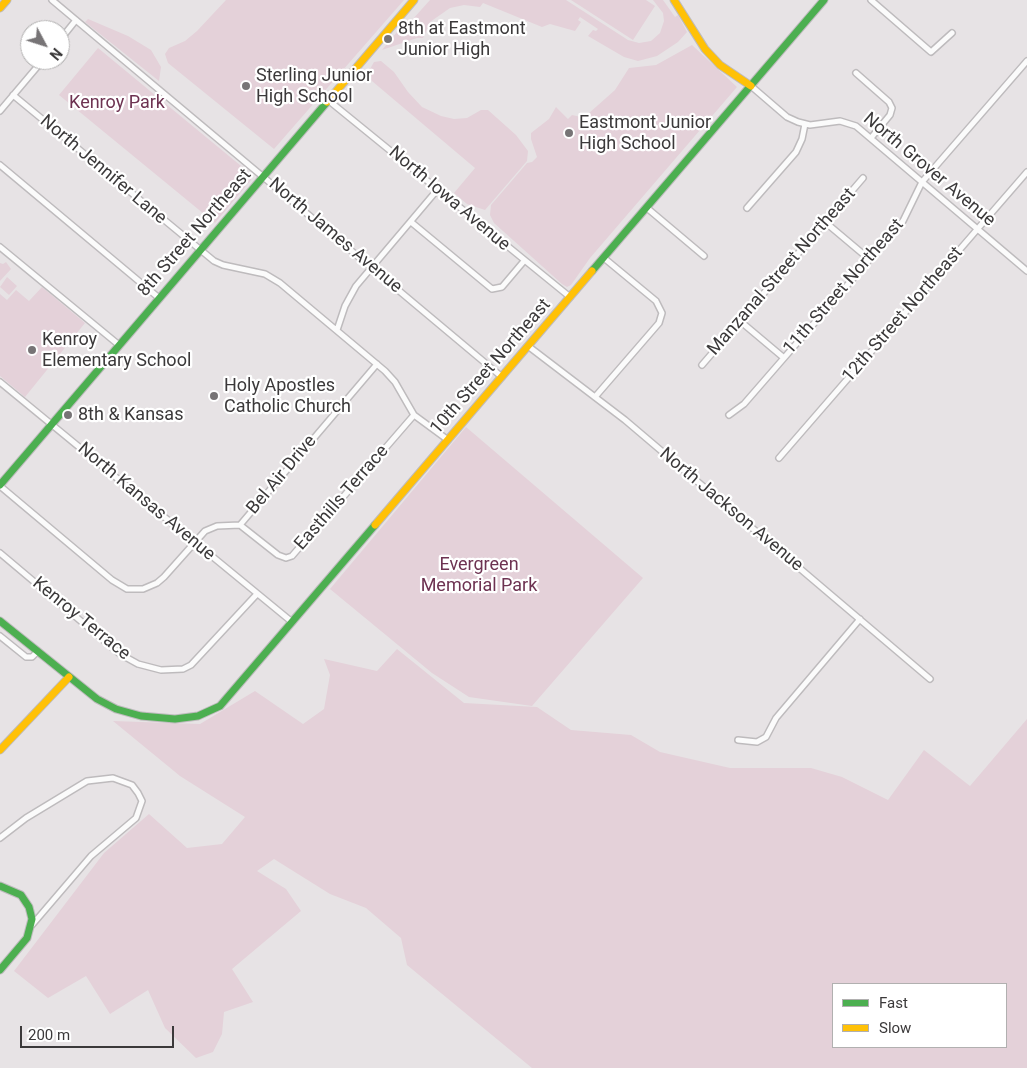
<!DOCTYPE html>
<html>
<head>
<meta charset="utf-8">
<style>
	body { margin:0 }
	#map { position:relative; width:1027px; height:1068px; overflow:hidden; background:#e7e3e5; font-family:Roboto,sans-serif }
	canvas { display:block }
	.legend { position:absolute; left:832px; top:983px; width:175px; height:65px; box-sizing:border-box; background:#fff; border:1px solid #b1b0b0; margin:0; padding:6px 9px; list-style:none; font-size:15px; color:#3b393a }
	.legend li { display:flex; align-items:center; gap:10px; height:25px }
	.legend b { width:25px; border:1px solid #b1b0b0 }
	.north { position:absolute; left:20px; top:20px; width:50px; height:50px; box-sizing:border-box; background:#fff; border:1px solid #b1b0b0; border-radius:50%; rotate:130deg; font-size:14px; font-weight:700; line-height:20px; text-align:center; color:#3b393a }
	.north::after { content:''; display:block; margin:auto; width:18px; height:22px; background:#777476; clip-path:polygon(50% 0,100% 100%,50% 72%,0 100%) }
	.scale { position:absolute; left:20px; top:1026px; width:154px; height:22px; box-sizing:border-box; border:2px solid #3b393a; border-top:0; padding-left:6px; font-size:15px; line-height:18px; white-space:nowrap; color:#3b393a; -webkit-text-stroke:4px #fff; paint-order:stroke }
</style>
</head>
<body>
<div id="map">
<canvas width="1027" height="1068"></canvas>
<ul class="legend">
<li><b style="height:6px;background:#4caf50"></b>Fast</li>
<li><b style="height:6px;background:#ffc107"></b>Slow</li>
</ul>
<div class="north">N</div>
<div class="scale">200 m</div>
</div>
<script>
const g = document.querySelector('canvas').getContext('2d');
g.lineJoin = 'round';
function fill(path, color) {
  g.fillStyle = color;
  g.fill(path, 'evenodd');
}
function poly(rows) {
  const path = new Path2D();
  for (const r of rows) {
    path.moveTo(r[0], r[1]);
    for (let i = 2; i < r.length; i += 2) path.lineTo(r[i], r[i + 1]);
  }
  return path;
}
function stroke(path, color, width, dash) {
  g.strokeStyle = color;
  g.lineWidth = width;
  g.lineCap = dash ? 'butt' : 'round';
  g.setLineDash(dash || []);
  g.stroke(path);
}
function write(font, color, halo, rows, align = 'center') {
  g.font = font + ' Roboto,sans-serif';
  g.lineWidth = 4.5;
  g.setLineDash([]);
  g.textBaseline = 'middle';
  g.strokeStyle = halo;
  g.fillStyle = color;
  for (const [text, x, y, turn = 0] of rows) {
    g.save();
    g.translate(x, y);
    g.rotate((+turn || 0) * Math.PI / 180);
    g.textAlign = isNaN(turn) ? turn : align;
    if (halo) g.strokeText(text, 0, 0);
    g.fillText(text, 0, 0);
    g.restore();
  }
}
fill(poly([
	[226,0,404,0,274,149,168,63,165,54,169,48,185,41,197,31],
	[430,0,566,0,628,40,639,43,651,41,660,33,664,21,663,13,653,0,663,0,675,17,678,15,687,32,678,42,657,56,638,61,624,57,588,36,593,30,596,31,598,29,580,17,578,20,581,22,575,31,550,24,542,27,483,3,480,7,464,5,450,8,430,22,423,38,417,38,382,50,407,20,412,20],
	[571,0,646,0,655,6,633,40],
	[88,19,128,36,151,50,161,67,159,81,85,22],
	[692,45,737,87,590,258,571,285,567,287,562,284,494,223,490,215,491,205,527,163,532,162,537,157,531,139,531,133,549,119,556,107,568,119,572,115,581,117,588,114,615,90,629,68,656,65],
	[98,48,252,175,251,180,215,223,59,95],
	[381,61,394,72,408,92,422,107,441,116,454,119,467,118,481,110,488,110,516,135,528,151,527,161,485,210,467,204,454,193,475,168,366,76,374,62],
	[6,262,11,269,0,281,0,263,3,264],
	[7,277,17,286,9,295,0,287],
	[42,287,85,323,25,397,0,376,0,294,7,300,16,290,29,301],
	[466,427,643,578,532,706,469,697,432,673,330,589],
	[397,649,464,703,537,707,571,730,631,735,660,752,730,768,811,768,842,777,888,800,924,750,970,786,1027,719,1027,1068,532,1068,407,965,401,938,366,908,330,894,274,859,257,871,286,889,301,911,232,969,253,1002,224,1012,222,1034,213,1052,196,1058,165,1028,148,990,110,1014,86,976,48,998,14,971,104,853,149,814,187,848,222,844,245,817,180,776,113,721,200,724,255,691,303,724,324,709,330,675,324,659,377,671],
	[833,984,1006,984,1006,1047,833,1047]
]), '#e4d1d9');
const street = poly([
	[52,0,502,377],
	[871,0,931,52,952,33],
	[60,40,76,20],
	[856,73,889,102,892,108,890,115,871,138],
	[751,86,787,117,798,122,810,125,840,121,856,126,1027,271],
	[13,95,214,261,223,265,265,274,280,283,385,371,395,382,414,415,448,440],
	[328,100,570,297],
	[0,111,43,60],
	[0,165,159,298],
	[647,208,704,256],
	[747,208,796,152,802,139,805,124],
	[411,222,492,289,502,287,524,261],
	[825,222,869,259],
	[0,247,119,345],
	[740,321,784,358],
	[337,330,345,306,356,286,438,189],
	[528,346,625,420,930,679],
	[702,365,863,178],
	[0,382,292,622],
	[595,397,659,323,662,313,656,301,604,258],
	[729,415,744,404,903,221,922,182,1027,61],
	[779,458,1027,172],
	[0,486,112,580,127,589,143,589,157,583,164,577,205,531,217,526,240,525,377,364],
	[240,525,278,555,286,558,292,556,414,415],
	[0,553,120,654,138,664,161,670,183,669,191,665,257,594],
	[0,636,26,657,32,657,38,651],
	[738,740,757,742,766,737,776,718,860,619],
	[0,838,26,818,87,781,113,778,132,785,138,793,142,801,136,818,91,856,32,925]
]);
const fast = poly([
	[592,271,824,0],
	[0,485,327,102],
	[0,621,97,699,116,709,141,716,175,719,198,716,220,706,375,525],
	[0,886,21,895,29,907,32,919,27,938,0,970]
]);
const slow = poly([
	[674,0,705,49,720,65,751,86],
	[0,8,7,0],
	[327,102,414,0],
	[375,525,592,271],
	[0,750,69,677]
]);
stroke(street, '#bebbbd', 8);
stroke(fast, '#bebbbd', 9);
stroke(slow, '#bebbbd', 9);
stroke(street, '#fbfbfb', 5);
stroke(fast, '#4caf50', 7);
stroke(slow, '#ffc107', 7);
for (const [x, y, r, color] of [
	[388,39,5,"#777476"],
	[246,86,5,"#777476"],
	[569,133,5,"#777476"],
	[32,350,5,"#777476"],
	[214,396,5,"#777476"],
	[68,415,5,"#777476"]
]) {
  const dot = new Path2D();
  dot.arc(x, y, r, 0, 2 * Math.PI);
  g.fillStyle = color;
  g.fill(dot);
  stroke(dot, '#fff', 2);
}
write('18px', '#3b393a', '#fff', [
	["8th at Eastmont",398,29],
	["Junior High",398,50],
	["Sterling Junior",256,76],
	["High School",256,97],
	["Eastmont Junior",579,123],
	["High School",579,144],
	["Kenroy",42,340],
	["Elementary School",42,361],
	["Holy Apostles",224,386],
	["Catholic Church",224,407],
	["8th & Kansas",78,415]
], 'left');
write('18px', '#6d3251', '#fff', [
	["Kenroy Park",117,103],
	["Evergreen",479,565],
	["Memorial Park",479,586]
]);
write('18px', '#3b393a', '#fff', [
	["North Jennifer Lane",103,170,40],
	["North Grover Avenue",929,170,40],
	["North Iowa Avenue",449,199,40],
	["8th Street Northeast",195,233,-49],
	["North James Avenue",335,236,40],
	["Manzanal Street Northeast",782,272,-49],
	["11th Street Northeast",844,287,-49],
	["12th Street Northeast",903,315,-49],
	["10th Street Northeast",491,367,-49],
	["Bel Air Drive",282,475,-50],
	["Easthills Terrace",342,498,-49],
	["North Kansas Avenue",146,502,40],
	["North Jackson Avenue",731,510,40],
	["Kenroy Terrace",81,619,39]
]);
</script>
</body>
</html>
